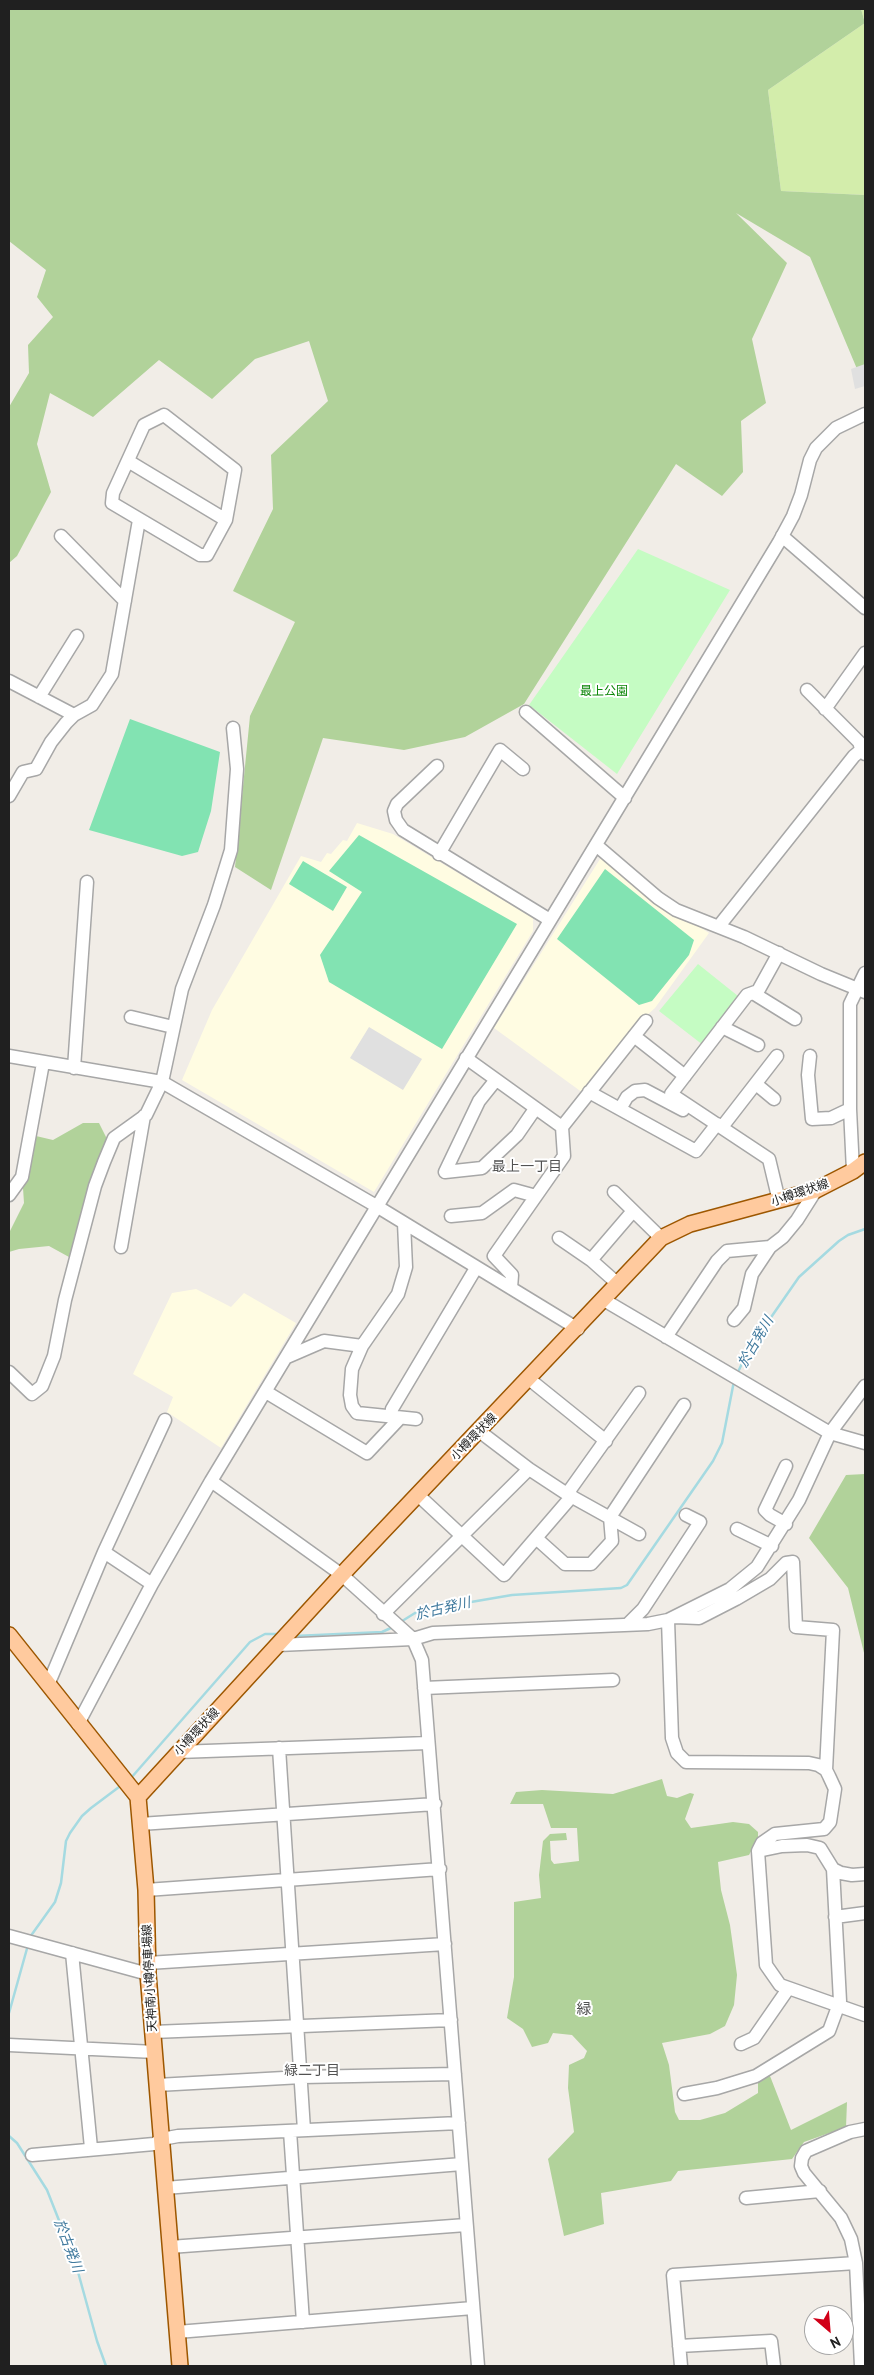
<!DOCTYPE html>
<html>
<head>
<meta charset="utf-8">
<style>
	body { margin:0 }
	#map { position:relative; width:874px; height:2375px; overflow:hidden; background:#f1ede7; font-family:"PT Sans",sans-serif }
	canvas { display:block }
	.frame { position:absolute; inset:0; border:10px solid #202020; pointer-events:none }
	.north { position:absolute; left:804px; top:2305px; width:50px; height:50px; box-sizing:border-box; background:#fff; border:1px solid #a6a6a6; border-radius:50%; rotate:153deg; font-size:14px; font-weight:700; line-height:20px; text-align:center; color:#202020 }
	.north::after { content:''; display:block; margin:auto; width:18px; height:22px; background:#d10018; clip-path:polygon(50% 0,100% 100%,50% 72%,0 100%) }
</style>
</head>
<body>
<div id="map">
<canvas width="874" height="2375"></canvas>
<div class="frame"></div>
<div class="north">N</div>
</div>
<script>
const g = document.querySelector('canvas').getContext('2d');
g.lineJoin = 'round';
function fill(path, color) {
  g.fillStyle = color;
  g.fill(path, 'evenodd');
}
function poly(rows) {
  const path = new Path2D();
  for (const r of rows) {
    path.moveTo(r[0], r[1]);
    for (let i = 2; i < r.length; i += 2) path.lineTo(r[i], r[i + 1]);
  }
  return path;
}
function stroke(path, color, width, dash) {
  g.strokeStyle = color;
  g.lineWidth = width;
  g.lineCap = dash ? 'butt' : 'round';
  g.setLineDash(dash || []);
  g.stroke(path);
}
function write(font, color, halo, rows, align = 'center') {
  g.font = font + ' "PT Sans","Noto Sans JP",sans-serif';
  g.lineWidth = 4;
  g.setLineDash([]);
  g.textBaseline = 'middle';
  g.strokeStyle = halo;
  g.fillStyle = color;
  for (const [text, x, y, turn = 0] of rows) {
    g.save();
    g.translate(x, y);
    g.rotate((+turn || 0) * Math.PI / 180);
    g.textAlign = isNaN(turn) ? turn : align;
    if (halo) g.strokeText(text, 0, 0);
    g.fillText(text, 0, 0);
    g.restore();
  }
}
fill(poly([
	[357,823,393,834,533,918,533,931,374,1192,182,1080,212,1010,301,856,321,862,327,853,331,854,343,840,347,841],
	[600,859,607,860,679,919,682,916,709,933,655,1008,638,1023,583,1093,494,1028],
	[196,1289,231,1307,244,1293,296,1323,221,1448,167,1412,173,1397,133,1374,172,1293]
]), '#fffce2');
fill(poly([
	[861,9,865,9,865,195,781,191,768,90,865,23]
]), '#d3edab');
fill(poly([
	[9,9,861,9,865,23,768,90,781,191,865,195,865,388,810,257,736,213,787,263,752,339,766,403,741,421,743,472,722,496,676,464,524,704,465,737,404,750,323,738,271,890,235,867,250,716,295,622,233,591,273,509,271,455,328,401,309,341,255,359,212,399,159,360,93,417,50,393,37,444,51,492,17,556,9,563,9,407,29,373,28,345,53,317,37,297,46,270,9,241],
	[83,1123,99,1123,107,1139,97,1164,69,1257,49,1246,19,1249,9,1252,9,1233,24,1203,23,1188,36,1136,53,1140],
	[865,1474,865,1657,848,1588,809,1538,846,1475],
	[662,1779,667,1796,677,1798,690,1793,694,1794,685,1819,691,1828,733,1822,749,1824,758,1832,758,1838,749,1855,718,1862,721,1890,730,1925,737,1975,734,2005,725,2026,710,2034,662,2043,669,2065,675,2112,679,2120,700,2120,725,2113,758,2093,758,2081,763,2076,770,2076,791,2130,847,2102,846,2127,804,2142,792,2159,678,2171,671,2181,601,2193,604,2224,564,2236,548,2159,574,2132,568,2088,569,2065,584,2058,587,2051,572,2035,553,2033,548,2043,532,2047,523,2029,507,2018,514,1977,514,1902,541,1898,539,1875,543,1841,550,1834,566,1833,567,1840,550,1841,551,1860,554,1864,579,1861,577,1828,551,1828,543,1804,510,1804,516,1792,542,1790,613,1794]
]), '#b1d29a');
fill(poly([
	[638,549,730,590,617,774,529,705],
	[698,964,738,996,703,1045,659,1011]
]), '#c5fcc3');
fill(poly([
	[130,719,220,752,211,811,198,852,182,856,89,830],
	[359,835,517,924,442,1049,329,982,320,955,362,892,329,871],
	[303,861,347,887,333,911,289,884],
	[605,869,694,940,689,955,652,1001,639,1005,557,939]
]), '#82e3b2');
fill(poly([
	[865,364,865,386,855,389,851,369],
	[369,1027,422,1059,403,1090,350,1058]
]), '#e0e0e0');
stroke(poly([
	[737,1374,749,1349,799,1277,839,1241,848,1235,865,1229],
	[399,1623,415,1613,430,1609,512,1595,621,1588,627,1585,713,1461,722,1443,734,1381],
	[295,1636,382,1632,393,1627],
	[131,1778,250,1642,265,1634,279,1634],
	[30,1937,55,1902,61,1883,66,1841,70,1833,82,1816,91,1808,123,1784],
	[9,2013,28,1945],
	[9,2136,17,2143,47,2190,75,2261,97,2341,106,2366]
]), '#a5dae1', 2.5);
const minor = poly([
	[164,415,235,470,226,520,207,555,200,555,112,503,113,493,144,425,164,415],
	[128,461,226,520],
	[61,536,125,601],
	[782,536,865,608],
	[9,681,74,715],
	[807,690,859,742,862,751,865,754],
	[39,697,77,636],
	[825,709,865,653],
	[526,712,625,798],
	[437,766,397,804,394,811,396,820,403,830,550,920],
	[9,796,23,772,36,769,51,742,66,723,74,715,92,705,112,674,139,520],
	[596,845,658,898,676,910,744,937,821,974,865,992],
	[439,854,500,750,523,769],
	[719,926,854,756,865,747],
	[779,953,758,991,747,995,671,1094,769,1159,779,1201],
	[753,993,795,1019],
	[131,1017,173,1027],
	[722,1027,758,1045],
	[634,1036,685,1076],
	[9,1056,162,1082,378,1207,578,1329],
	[810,1056,808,1075,812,1119,831,1118,850,1109],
	[466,1058,562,1127],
	[74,1068,87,882],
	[495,1081,479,1101,445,1172,482,1168,517,1135,535,1109],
	[756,1084,774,1099],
	[589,1092,696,1151,717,1124],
	[620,1109,627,1097,635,1091,645,1090,683,1110],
	[722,1127,777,1056],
	[853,1171,850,1109,850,1004,865,973],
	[614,1192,661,1238],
	[9,1195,22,1177,43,1063],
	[451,1216,482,1213,514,1190,536,1196],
	[404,1223,406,1267,398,1294,362,1346,352,1369,350,1395,352,1406,357,1413,416,1419],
	[559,1238,591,1260,618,1284],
	[121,1247,144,1116],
	[591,1260,633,1211],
	[511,1288,512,1275,494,1256,564,1156,562,1127,646,1021],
	[604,1300,830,1433,865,1443],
	[734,1320,744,1308,752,1274,770,1247],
	[666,1337,717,1261,727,1251,770,1247,783,1237,797,1220,816,1190],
	[287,1357,324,1341,362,1346],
	[9,1372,32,1394,42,1386,54,1356,65,1300,95,1186,104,1162,114,1138,146,1115,162,1082,182,989,214,905,231,850,237,769,233,728],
	[529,1379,606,1441],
	[266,1392,367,1453,400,1418],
	[391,1416,392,1409,476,1268],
	[479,1431,529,1469,567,1494,639,1534],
	[786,1466,765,1510,770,1515,786,1524],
	[211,1481,342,1575,413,1639,422,1660,478,2366],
	[567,1494,639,1393],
	[418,1495,504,1575,572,1496],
	[737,1529,772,1546],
	[536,1538,565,1564,591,1564,612,1541,610,1517,684,1405],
	[104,1552,152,1584],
	[383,1614,529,1469],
	[675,1617,699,1618,736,1599,770,1579,786,1563,793,1562,796,1627,833,1630,826,1770],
	[668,1620,672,1738,677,1753,686,1762,809,1763,818,1765,826,1770,829,1776,835,1789,830,1822,824,1829,775,1834,762,1843,758,1851,766,1965,780,1985,865,2015],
	[627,1625,643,1609,700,1522,686,1515],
	[278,1645,413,1639,433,1633,648,1624,668,1620,730,1589,757,1567,799,1500,830,1433,865,1386],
	[48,1685,104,1552,165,1420],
	[424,1688,613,1680],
	[78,1724,152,1584,211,1481,779,542,793,516,801,495,810,460,816,448,836,428,865,414],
	[279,1748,304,2130],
	[178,1752,428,1743],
	[140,1824,435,1804],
	[758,1851,782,1846,807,1845,820,1848,833,1869,841,1873,852,1875,865,1874],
	[146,1890,440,1869],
	[835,1917,865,1913],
	[9,1936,148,1974],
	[72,1953,91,2148],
	[148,1963,445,1944],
	[153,2032,451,2020],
	[741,2044,754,2038,788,1989],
	[9,2045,155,2052],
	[157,2085,302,2077,455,2074],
	[684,2094,717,2088,756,2076,829,2031,840,2001,833,1869],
	[290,2131,303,2322],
	[32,2155,154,2144,162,2139,178,2136,459,2123],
	[165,2188,462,2164],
	[746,2198,820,2191],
	[170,2247,466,2225],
	[177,2332,473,2308],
	[679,2346,771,2341,774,2366],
	[681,2366,673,2275,856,2263],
	[861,2366,856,2263,851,2239,841,2218,804,2173,801,2166,802,2158,806,2151,850,2132,865,2129]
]);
const major = poly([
	[9,1635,138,1797,146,1890,148,1974,180,2366],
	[138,1797,349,1567,661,1238,690,1224,816,1190,853,1171,865,1162]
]);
stroke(minor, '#a7a7a7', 15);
stroke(major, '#9d5700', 18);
stroke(minor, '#fff', 12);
stroke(major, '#ffca9e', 15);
write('12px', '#0b8607', '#fff', [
	["最上公園",604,692]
]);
write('12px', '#202020', '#fff', [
	["小樽環状線",800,1193,-19],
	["小樽環状線",474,1437,-46],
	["小樽環状線",197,1732,-47],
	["天神南小樽停車場線",150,1978,-93]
]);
write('14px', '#535353', '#fff', [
	["最上一丁目",527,1167],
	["緑二丁目",312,2071]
]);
write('italic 14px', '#3f799d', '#fff', [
	["於古発川",756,1342,-60],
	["於古発川",443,1609,-13],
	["於古発川",68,2246,69]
]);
write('15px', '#535353', '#fff', [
	["緑",584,2010]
]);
</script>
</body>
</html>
